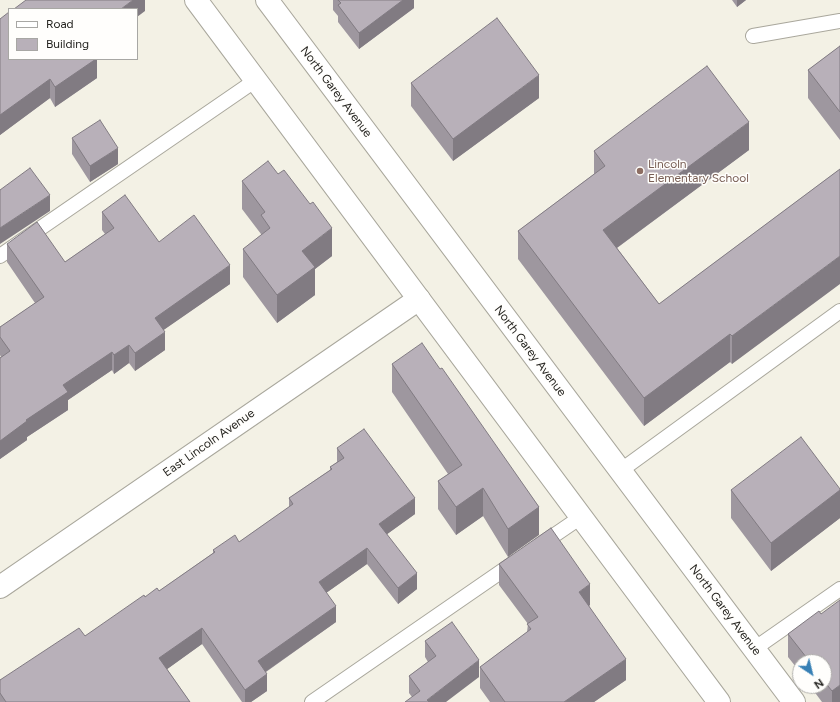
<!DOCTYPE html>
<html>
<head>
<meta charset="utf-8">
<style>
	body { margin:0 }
	#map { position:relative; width:840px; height:702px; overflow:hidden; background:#f3f1e5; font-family:Figtree,sans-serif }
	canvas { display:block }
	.legend { position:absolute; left:8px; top:8px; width:130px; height:52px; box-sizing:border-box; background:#fffefc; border:1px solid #a8a7a4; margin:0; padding:5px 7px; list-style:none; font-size:12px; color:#252420 }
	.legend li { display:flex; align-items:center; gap:8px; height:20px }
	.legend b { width:20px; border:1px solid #a8a7a4 }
	.north { position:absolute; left:792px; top:654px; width:40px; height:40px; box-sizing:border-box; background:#fffefc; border:1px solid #a8a7a4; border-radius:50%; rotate:145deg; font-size:11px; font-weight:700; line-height:16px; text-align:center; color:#252420 }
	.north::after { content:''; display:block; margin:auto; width:14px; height:18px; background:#3880b5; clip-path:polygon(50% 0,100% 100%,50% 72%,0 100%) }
</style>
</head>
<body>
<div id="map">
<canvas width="840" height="702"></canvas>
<ul class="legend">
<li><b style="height:5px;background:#fff"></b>Road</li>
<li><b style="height:11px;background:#b8b0b9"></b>Building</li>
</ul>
<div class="north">N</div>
</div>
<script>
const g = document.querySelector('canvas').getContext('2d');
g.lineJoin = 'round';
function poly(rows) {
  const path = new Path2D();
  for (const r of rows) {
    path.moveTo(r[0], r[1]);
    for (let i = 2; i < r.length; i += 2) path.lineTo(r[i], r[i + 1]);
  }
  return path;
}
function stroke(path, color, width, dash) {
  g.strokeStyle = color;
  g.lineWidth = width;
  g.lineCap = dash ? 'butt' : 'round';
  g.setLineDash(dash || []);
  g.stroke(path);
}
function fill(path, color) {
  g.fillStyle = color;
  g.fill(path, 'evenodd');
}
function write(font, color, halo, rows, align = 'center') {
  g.font = font + ' Figtree,sans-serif';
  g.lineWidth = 3;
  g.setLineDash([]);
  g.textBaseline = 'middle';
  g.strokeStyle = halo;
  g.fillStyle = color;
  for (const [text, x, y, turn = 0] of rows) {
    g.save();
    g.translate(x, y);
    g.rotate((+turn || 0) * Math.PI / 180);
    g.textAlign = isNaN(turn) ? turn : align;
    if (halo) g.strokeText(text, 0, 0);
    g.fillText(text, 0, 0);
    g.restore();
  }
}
const service = poly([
	[753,36,840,21],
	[0,256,256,80],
	[620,471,840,311],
	[540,545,581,517],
	[754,649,840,589],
	[312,702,515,562]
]);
const minor = poly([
	[0,587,419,299]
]);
const primary = poly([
	[196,0,719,702],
	[267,0,794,702]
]);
stroke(service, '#a9a79c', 16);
stroke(minor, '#a9a79c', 24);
stroke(primary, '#a9a79c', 24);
stroke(service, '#fff', 14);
stroke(minor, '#fff', 22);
stroke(primary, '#fff', 22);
fill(poly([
	[333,0,414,0,414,8,359,49,338,22,338,16,333,10],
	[732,0,746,0,737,7],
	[0,19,97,59,97,78,55,107,50,98,0,135],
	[840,46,840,140,808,98,808,70],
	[411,83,539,98,453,161,411,106],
	[72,138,118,164,90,182,72,154],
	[749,150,617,248,659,304,840,169,732,364,730,362,644,426,518,259,518,231,594,174,594,151],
	[242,181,332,256,315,269,315,295,277,323,243,277,243,249,261,235,261,234,242,209],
	[102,212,159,242,230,284,163,330,165,350,135,371,129,363,114,374,112,370,68,400,68,410,27,437,27,440,0,459,0,358,1,357,0,355,0,327,35,303,7,262,7,244,65,262,105,234,102,230],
	[392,364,440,369,539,507,508,557,483,516,456,535,438,509,438,481,448,474,392,392],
	[337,448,415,514,387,534,417,589,398,604,367,564,326,593,336,622,266,672,267,691,251,702,242,702,202,644,167,669,190,702,0,702,0,680,85,636,145,597,159,591,213,553,213,550,239,542,289,507,289,498,330,470,330,467,337,462],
	[840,489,840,518,771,571,731,518,731,490],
	[499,564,590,605,589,606,626,680,594,702,490,702,480,688,480,667,527,632,528,624,499,585],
	[821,614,840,702,822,702,810,686,824,686,824,662,800,662,800,672,788,657,788,634],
	[425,641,479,677,412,697,409,693,409,676,428,662,425,657]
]), '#9e979f');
fill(poly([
	[133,0,145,0,145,11,137,17,137,9,121,9],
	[403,0,414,0,414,8,359,49,359,33],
	[737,0,746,0,737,7],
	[96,59,97,59,97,78,55,107,55,87],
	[539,75,539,98,453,161,453,139],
	[50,79,50,98,0,135,0,115],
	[749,122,749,150,603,258,603,230],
	[118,148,118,164,90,182,90,166],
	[50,195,50,211,0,244,0,228],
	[332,228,332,256,315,269,315,295,277,323,277,295,302,251],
	[840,256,840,284,732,364,732,336],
	[230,265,230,284,155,336,155,318],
	[165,332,165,350,135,371,135,353],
	[730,334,730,362,644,426,644,398],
	[129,345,129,363,114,374,114,355],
	[112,352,112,370,68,400,68,410,27,437,27,440,0,459,0,441,26,420,63,385],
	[483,488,483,516,456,535,456,507],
	[840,490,840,518,771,571,771,543],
	[415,498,415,514,379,540,379,524],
	[539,507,539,535,508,557,508,529],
	[367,548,367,564,319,598,319,582],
	[417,573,417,589,398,604,398,588],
	[590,584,590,605,579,613,579,592],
	[336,606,336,622,258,677,258,661],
	[202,628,202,644,159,675,159,658],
	[626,659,626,680,594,702,564,702],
	[479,660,479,677,446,702,427,702,427,700],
	[267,674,267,691,251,702,245,702,245,690],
	[840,685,840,702,832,702,832,691]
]), '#817b82');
const building = poly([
	[26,0,133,0,121,9,14,9,26,0],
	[338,0,403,0,359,33,338,5,341,3,338,0],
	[9,12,9,59,96,59,55,87,50,79,0,115,0,19,9,12],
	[497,18,539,75,453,139,411,83,497,18],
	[840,46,840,112,808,70,840,46],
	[707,66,749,122,603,230,659,304,840,169,840,256,732,336,730,334,644,398,518,231,605,166,594,151,707,66],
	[100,120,118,148,90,166,72,138,100,120],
	[268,161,278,174,284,170,310,204,313,202,332,228,302,251,315,267,277,295,243,249,270,228,261,215,265,212,242,181,268,161],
	[30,168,50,195,0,228,0,190,30,168],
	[125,195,159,242,194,215,230,265,155,318,165,332,135,353,129,345,114,355,112,352,63,385,68,392,26,420,27,421,0,441,0,358,10,351,0,337,0,327,44,297,7,244,37,222,65,262,114,228,102,212,125,195],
	[422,343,440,369,442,368,539,507,508,529,483,488,456,507,438,481,462,465,392,364,422,343],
	[364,429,415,498,379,524,417,573,398,588,367,548,319,582,336,606,258,661,267,674,245,690,202,628,159,658,190,702,6,702,0,693,0,680,79,628,85,636,144,595,145,597,157,588,159,591,215,552,213,550,235,535,239,542,293,504,289,498,332,469,330,467,344,458,337,448,364,429],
	[801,437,840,489,840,490,771,543,731,490,801,437],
	[551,528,590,584,579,592,626,659,564,702,505,702,480,667,531,629,527,624,538,617,499,564,551,528],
	[840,600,840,685,832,691,824,681,824,662,810,662,788,634,819,611,821,614,840,600],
	[452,622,479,660,427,700,429,702,405,702,420,691,409,676,436,656,425,641,452,622]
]);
fill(building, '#b8b0b9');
stroke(building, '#817b82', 1);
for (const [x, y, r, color] of [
	[640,171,4,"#8d6e63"]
]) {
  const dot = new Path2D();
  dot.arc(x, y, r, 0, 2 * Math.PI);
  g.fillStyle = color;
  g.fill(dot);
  stroke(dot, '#fffefc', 1.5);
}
write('12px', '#252420', '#fffefc', [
	["North Garey Avenue",336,92,53],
	["North Garey Avenue",530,351,53],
	["East Lincoln Avenue",209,443,-35],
	["North Garey Avenue",725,610,53]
]);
write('12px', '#785e54', '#fffefc', [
	["Lincoln",648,164],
	["Elementary School",648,178]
], 'left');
</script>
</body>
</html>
